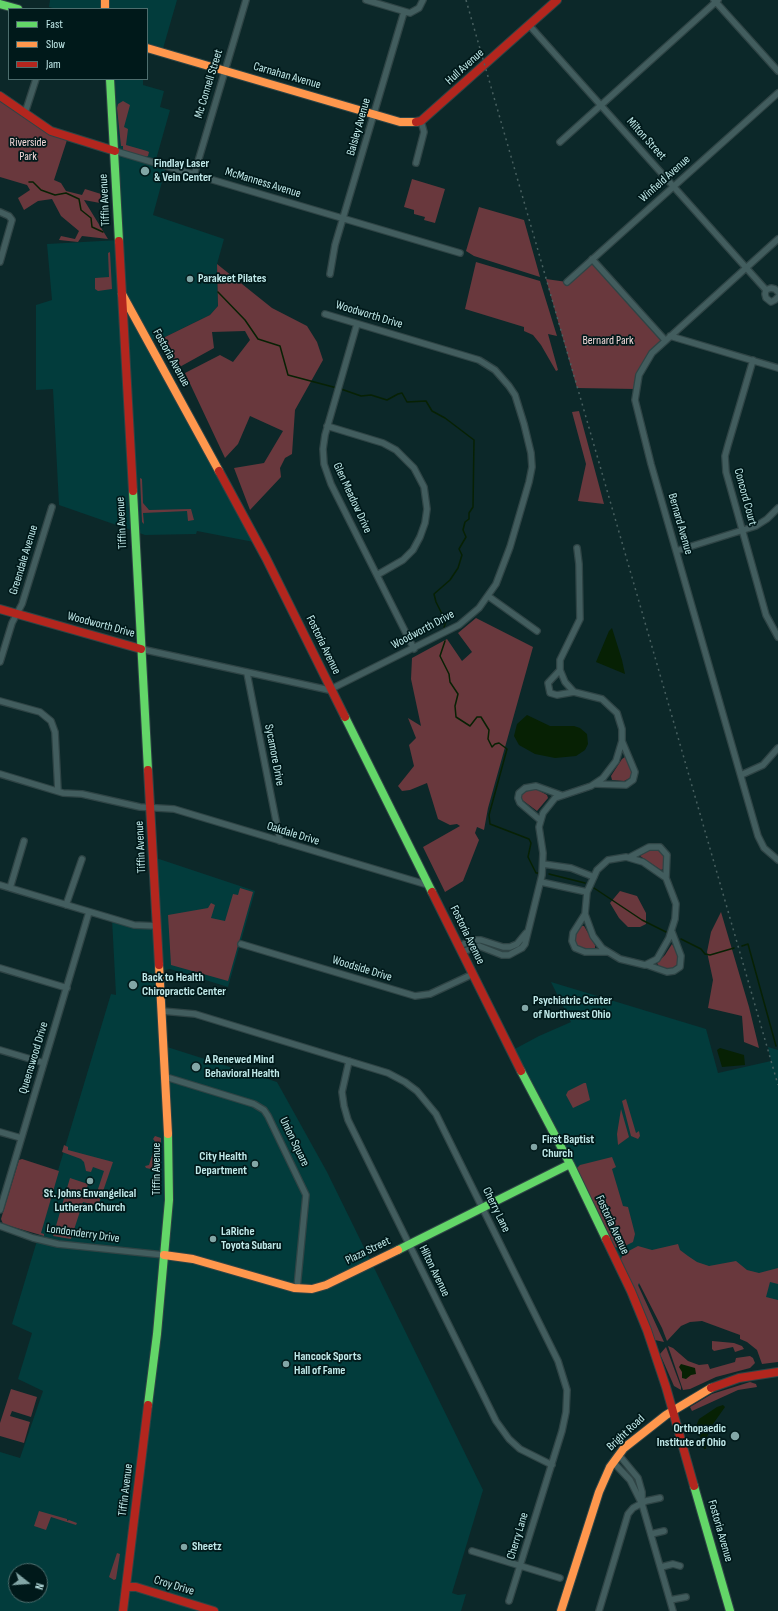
<!DOCTYPE html>
<html>
<head>
<meta charset="utf-8">
<style>
	body { margin:0 }
	#map { position:relative; width:778px; height:1611px; overflow:hidden; background:#0c2829; font-family:"Sofia Sans Condensed",sans-serif }
	canvas { display:block }
	.legend { position:absolute; left:8px; top:8px; width:140px; height:72px; box-sizing:border-box; background:#00191a; border:1px solid #4d6d6d; margin:0; padding:5px 7px; list-style:none; font-size:12px; color:#c1eaea }
	.legend li { display:flex; align-items:center; gap:8px; height:20px }
	.legend b { width:20px; border:1px solid #4d6d6d }
	.north { position:absolute; left:8px; top:1563px; width:40px; height:40px; box-sizing:border-box; background:#00191a; border:1px solid #4d6d6d; border-radius:50%; rotate:107deg; font-size:11px; font-weight:700; line-height:16px; text-align:center; color:#c1eaea }
	.north::after { content:''; display:block; margin:auto; width:14px; height:18px; background:#82a6a6; clip-path:polygon(50% 0,100% 100%,50% 72%,0 100%) }
</style>
</head>
<body>
<div id="map">
<canvas width="778" height="1611"></canvas>
<ul class="legend">
<li><b style="height:5px;background:#63d668"></b>Fast</li>
<li><b style="height:5px;background:#ff974d"></b>Slow</li>
<li><b style="height:5px;background:#b3261e"></b>Jam</li>
</ul>
<div class="north">N</div>
</div>
<script>
const g = document.querySelector('canvas').getContext('2d');
g.lineJoin = 'round';
function fill(path, color) {
  g.fillStyle = color;
  g.fill(path, 'evenodd');
}
function poly(rows) {
  const path = new Path2D();
  for (const r of rows) {
    path.moveTo(r[0], r[1]);
    for (let i = 2; i < r.length; i += 2) path.lineTo(r[i], r[i + 1]);
  }
  return path;
}
function stroke(path, color, width, dash) {
  g.strokeStyle = color;
  g.lineWidth = width;
  g.lineCap = dash ? 'butt' : 'round';
  g.setLineDash(dash || []);
  g.stroke(path);
}
function write(font, color, halo, rows, align = 'center') {
  g.font = font + ' "Sofia Sans Condensed",sans-serif';
  g.lineWidth = 3.5;
  g.setLineDash([]);
  g.textBaseline = 'middle';
  g.strokeStyle = halo;
  g.fillStyle = color;
  for (const [text, x, y, turn = 0] of rows) {
    g.save();
    g.translate(x, y);
    g.rotate((+turn || 0) * Math.PI / 180);
    g.textAlign = isNaN(turn) ? turn : align;
    if (halo) g.strokeText(text, 0, 0);
    g.fillText(text, 0, 0);
    g.restore();
  }
}
fill(poly([
	[50,0,177,0,162,52,147,48,147,9,56,9,49,7],
	[110,79,143,79,143,85,164,91,160,107,170,110,155,163,166,167,153,215,224,239,217,264,218,306,210,315,161,339,149,340,259,543,197,531,196,534,145,535,59,505,53,389,36,390,36,305,52,300,47,244,119,240],
	[153,857,255,891,228,987,170,969,160,971,164,1046,277,1082,327,1172,483,1490,452,1593,458,1595,466,1594,461,1611,0,1611,0,1452,20,1458,43,1391,18,1379,32,1333,12,1324,111,994,116,995,112,919,134,925,157,925],
	[16,1571,40,1571,40,1595,16,1595],
	[551,982,706,1029,718,1073,771,1061,768,1047,778,1050,778,1326,641,1284,631,1291,511,1051,539,1036,571,1022]
]), '#023c3c');
fill(poly([
	[0,96,68,137,54,180,61,183,66,191,82,195,85,189,101,194,105,200,100,203,84,200,108,239,82,236,78,242,59,240,61,236,75,239,79,231,61,216,52,199,38,201,24,210,18,198,30,190,27,185,0,177],
	[123,101,130,105,124,127,128,129,126,145,147,151,149,152,148,156,145,157,123,150,123,146,121,146,117,108,118,104],
	[412,179,445,189,435,223,424,220,425,217,414,214,414,210,404,207],
	[479,207,524,220,540,277,474,256,466,251],
	[110,252,112,289,98,291,95,289,95,278,109,277,108,253],
	[592,259,665,340,652,353,635,389,577,388,546,279,567,282],
	[476,262,540,281,557,336,548,334,558,370,556,371,541,345,533,335,524,331,524,327,465,309],
	[217,264,272,308,307,326,317,342,323,360,295,410,292,454,285,458,280,468,281,477,250,510,234,468,264,463,283,431,250,416,238,444,225,458,185,373,220,355,233,362,250,340,245,331,212,332,214,348,176,369,161,339,210,315,218,306],
	[579,411,604,504,578,501,586,464,572,412],
	[140,478,142,479,143,503,149,510,191,509,194,520,188,521,187,511,143,513,144,524,142,522],
	[476,618,533,647,488,808,484,830,477,827,475,833,479,840,463,881,445,892,423,847,460,826,457,824,450,825,438,819,427,783,410,790,402,791,398,786,414,766,409,745,416,738,408,718,421,726,411,679,412,658,447,639,462,661,472,652,458,633],
	[625,757,633,769,630,778,624,781,612,780,611,776,622,759],
	[536,789,547,795,548,798,537,811,521,799,521,795,524,792],
	[655,848,663,854,663,869,661,870,640,856,649,850],
	[240,888,253,892,228,981,171,965,168,915,208,908,211,903,215,905,211,918,225,921,233,894,238,895],
	[620,891,637,896,646,913,646,924,640,927,628,927,619,918,610,903],
	[721,912,749,1007,759,1048,744,1042,742,1016,708,1008,713,980,707,952,711,932],
	[582,926,584,926,595,945,595,949,584,949,579,948,575,943,575,935],
	[672,944,677,953,678,964,673,968,665,969,659,966,657,963,665,955],
	[584,1083,586,1083,590,1100,573,1108,566,1095,568,1091],
	[626,1099,636,1133,639,1131,640,1136,638,1139,631,1136,622,1101],
	[621,1109,629,1137,618,1145,617,1134],
	[155,1136,161,1138,161,1171,146,1168,145,1166,149,1165,156,1143,153,1139],
	[64,1145,68,1147,68,1150,113,1162,98,1206,83,1202,71,1239,53,1236,70,1178,88,1184,85,1195,95,1198,104,1171,93,1167,91,1172,86,1171,84,1162,81,1159,62,1152],
	[612,1157,616,1167,612,1169,623,1206,628,1207,635,1234,633,1242,621,1248,614,1247,576,1169,580,1165],
	[22,1159,59,1171,41,1233,44,1234,44,1236,3,1224,1,1219,19,1160],
	[678,1244,680,1250,688,1256,697,1262,709,1266,736,1261,747,1270,759,1273,778,1268,778,1284,770,1282,766,1297,778,1300,778,1362,762,1364,757,1350,747,1342,740,1339,740,1335,702,1321,690,1322,681,1326,667,1341,662,1328,639,1283,638,1285,664,1342,655,1340,620,1261,623,1254,638,1246,652,1250],
	[712,1341,734,1343,742,1346,744,1349,735,1352,733,1347,714,1351,712,1349],
	[668,1346,673,1348,688,1361,699,1365,708,1364,710,1369,735,1362,736,1358,750,1356,753,1358,755,1363,750,1368,716,1377,690,1389,683,1390],
	[666,1347,681,1387,681,1390,674,1386,660,1354],
	[750,1382,756,1384,757,1387,738,1390,692,1411,690,1407,712,1394],
	[11,1389,37,1397,31,1417,12,1411,10,1416,30,1422,24,1443,0,1436,0,1423],
	[39,1511,67,1519,67,1521,69,1520,77,1523,76,1525,51,1517,46,1530,34,1526],
	[117,1553,120,1554,116,1579,114,1580,109,1577]
]), '#69383d');
fill(poly([
	[612,628,622,660,625,674,596,662,609,631],
	[527,715,550,726,574,726,580,728,587,734,588,744,585,750,576,756,555,758,535,754,519,745,514,736,517,724],
	[720,1048,744,1055,745,1065,722,1067,717,1050],
	[681,1364,695,1368,696,1374,691,1375,686,1379,682,1378,682,1372,679,1367],
	[723,1405,725,1407,713,1424,707,1437,706,1449,704,1449,698,1432,697,1424,699,1419,717,1407]
]), '#072104');
stroke(poly([
	[29,182,33,182,41,190,55,195,66,193,79,199,81,210,91,218,92,227,103,232],
	[218,292,245,320,258,339,280,346,288,375,337,388],
	[341,389,361,396,371,395,387,400,398,394,402,393,407,402,426,401,432,411,445,418,474,440,473,507,469,513,469,519,465,522,463,530,466,537,459,549,462,555,458,568,450,580,434,594,436,602,446,622,444,627],
	[445,641,440,656,449,674,450,682,458,694,455,706,456,717,470,726,477,717,481,717,489,730,488,739,492,747,495,744,499,743,507,749,489,815,490,824,529,839,531,843,528,857,536,873,540,873],
	[549,874,585,883],
	[594,888,642,920,666,932],
	[681,939,701,949,705,954,710,955,734,948],
	[742,946,748,944,776,1046]
]), '#072104', 1.5);
const street = poly([
	[366,0,410,13,419,8,423,0],
	[714,0,778,71],
	[529,25,766,290],
	[25,113,36,79],
	[560,142,718,0],
	[115,151,460,253],
	[416,163,424,132,421,121],
	[194,175,246,0],
	[0,212,9,216,12,220,0,262],
	[778,239,652,353,639,375,635,400,651,464,758,836,764,848,778,860],
	[592,259,665,340],
	[330,274,335,245,404,12],
	[567,282,778,93],
	[778,292,775,289,771,288,766,290,765,294,766,298,771,302,775,300,778,297],
	[357,324,325,435,323,449,324,464,331,484,414,649],
	[670,336,778,368],
	[753,360,728,445,725,456,726,472,766,615,778,637],
	[327,426,383,443,396,450,414,468,424,487,427,509,425,523,420,537,413,550,403,560,377,575],
	[577,548,579,564,580,619,560,660,560,670,565,682,574,692,602,699,617,713,622,729,622,741,635,772,633,780,626,785,596,784],
	[676,551,756,526,767,519,778,508],
	[488,596,537,631],
	[141,649,329,690,459,625,479,608,496,584,510,547,529,482,532,467,531,453,524,424,515,395,509,386,495,370,479,360,325,314],
	[0,662,12,623,22,604,52,507],
	[560,670,548,683,550,693,557,695,574,692],
	[247,673,280,841],
	[0,701,40,712,51,721,55,732,58,791],
	[0,774,63,793,82,794,140,807,174,809,428,885],
	[741,775,763,765,778,748],
	[540,820,520,803,518,798,519,793,525,788,536,786,561,795],
	[626,857,643,862,666,878,676,904,675,919,669,938,657,959,645,965,620,959,602,948,593,936,585,914,587,892,597,870,608,860,626,857],
	[630,857,649,847,660,847,667,855,666,878],
	[543,864,571,868,594,877],
	[541,882,587,892],
	[0,885,134,925,157,926],
	[10,888,24,841],
	[66,905,82,859],
	[585,914,573,933,572,941,575,948,585,952,607,952],
	[241,944,415,996,430,994,473,974],
	[459,946,473,940,481,940,503,947,510,947,517,944,526,933],
	[462,952,479,946,502,955,509,955,522,948,525,944,542,875,543,853,539,827,543,813,555,798,591,786,603,778,616,761,622,741],
	[647,965,667,972,674,971,680,967,681,956,672,932],
	[0,968,67,988],
	[162,1011,195,1014,388,1073,405,1082,417,1091,436,1114,558,1361,567,1390,566,1412,562,1431,509,1601],
	[0,1050,44,1063],
	[349,1061,342,1092,344,1106,348,1120,496,1421,509,1439,520,1449,552,1465],
	[166,1077,254,1104,264,1110,268,1116,306,1195,297,1288],
	[0,1132,21,1138],
	[0,1210,89,912],
	[0,1226,33,1238,58,1244,164,1255],
	[619,1455,638,1478,642,1492,642,1504],
	[613,1462,630,1480,642,1504,673,1611],
	[651,1534,664,1531],
	[472,1551,560,1578],
	[661,1567,673,1564,680,1566],
	[670,1600,686,1597],
	[599,1611,628,1514,633,1508,646,1501,660,1498]
]);
const fast = poly([
	[0,4,18,9],
	[110,79,119,241],
	[133,491,148,770],
	[345,717,432,892],
	[521,1071,570,1164,606,1239],
	[398,1250,570,1164],
	[148,1405,157,1334,169,1200,168,1134],
	[694,1486,730,1611]
]);
const slow = poly([
	[105,0,105,9],
	[147,48,400,122,416,122],
	[122,294,219,471],
	[159,965,168,1134],
	[164,1255,193,1259,294,1288,312,1289,326,1285,398,1250],
	[561,1611,599,1492,610,1467,624,1448,666,1415,711,1388]
]);
const jam = poly([
	[0,96,51,131,115,151],
	[416,122,421,121,557,0],
	[119,241,133,491],
	[219,471,266,558,345,717],
	[0,609,141,649],
	[148,770,159,965],
	[432,892,521,1071],
	[606,1239,631,1291,647,1330,666,1387,694,1486],
	[711,1388,739,1378,778,1372],
	[126,1587,136,1587,214,1611],
	[123,1611,148,1405]
]);
stroke(street, '#2f4445', 8);
stroke(fast, '#2f4445', 10);
stroke(slow, '#2f4445', 10);
stroke(jam, '#2f4445', 10);
stroke(street, '#425d5e', 5.5);
stroke(fast, '#63d668', 8);
stroke(slow, '#ff974d', 8);
stroke(jam, '#b3261e', 8);
stroke(poly([
	[466,0,778,1085]
]), '#486060', 1.5, [2, 4]);
for (const [x, y, r, color] of [
	[145,171,5,"#82a6a6"],
	[190,279,4,"#82a6a6"],
	[133,985,5,"#82a6a6"],
	[525,1008,4,"#82a6a6"],
	[196,1067,5,"#82a6a6"],
	[534,1147,4,"#82a6a6"],
	[255,1164,4,"#82a6a6"],
	[90,1181,4,"#82a6a6"],
	[213,1239,4,"#82a6a6"],
	[286,1364,4,"#82a6a6"],
	[735,1436,5,"#82a6a6"],
	[184,1547,4,"#82a6a6"]
]) {
  const dot = new Path2D();
  dot.arc(x, y, r, 0, 2 * Math.PI);
  g.fillStyle = color;
  g.fill(dot);
  stroke(dot, '#00191a', 1.5);
}
write('12px', '#c1eaea', '#00191a', [
	["Hull Avenue",465,67,-42],
	["Carnahan Avenue",287,76,16],
	["Mc Connell Street",209,84,-73],
	["Balsley Avenue",359,127,-74],
	["Milton Street",646,139,48],
	["Winfield Avenue",665,179,-42],
	["McManness Avenue",263,183,17],
	["Tiffin Avenue",105,200,-93],
	["Woodworth Drive",369,315,17],
	["Fostoria Avenue",171,358,61],
	["Concord Court",745,497,75],
	["Glen Meadow Drive",352,498,65],
	["Tiffin Avenue",122,523,-93],
	["Bernard Avenue",680,524,74],
	["Greendale Avenue",24,560,-73],
	["Woodworth Drive",101,625,15],
	["Woodworth Drive",423,630,-28],
	["Fostoria Avenue",323,645,64],
	["Sycamore Drive",274,755,79],
	["Oakdale Drive",293,834,17],
	["Tiffin Avenue",141,847,-93],
	["Fostoria Avenue",467,935,64],
	["Woodside Drive",362,969,17],
	["Queenswood Drive",34,1058,-73],
	["Union Square",294,1142,64],
	["Tiffin Avenue",157,1169,-90],
	["Cherry Lane",496,1210,64],
	["Fostoria Avenue",612,1225,65],
	["Londonderry Drive",83,1234,8],
	["Plaza Street",368,1251,-26],
	["Hilton Avenue",434,1271,64],
	["Bright Road",626,1433,-43],
	["Tiffin Avenue",126,1490,-83],
	["Fostoria Avenue",720,1531,74],
	["Cherry Lane",518,1536,-73],
	["Croy Drive",174,1586,17]
]);
write('12px', '#f4d9da', '#00191a', [
	["Riverside",28,143],
	["Park",28,157],
	["Bernard Park",608,341]
]);
write('bold 12px', '#c1eaea', '#00191a', [
	["Findlay Laser",154,164],
	["& Vein Center",154,178],
	["Parakeet Pilates",198,279],
	["Back to Health",142,978],
	["Chiropractic Center",142,992],
	["Psychiatric Center",533,1001],
	["of Northwest Ohio",533,1015],
	["A Renewed Mind",205,1060],
	["Behavioral Health",205,1074],
	["First Baptist",542,1140],
	["Church",542,1154],
	["City Health",247,1157,"right"],
	["Department",247,1171,"right"],
	["St. Johns Envangelical",90,1194,"center"],
	["Lutheran Church",90,1208,"center"],
	["LaRiche",221,1232],
	["Toyota Subaru",221,1246],
	["Hancock Sports",294,1357],
	["Hall of Fame",294,1371],
	["Orthopaedic",726,1429,"right"],
	["Institute of Ohio",726,1443,"right"],
	["Sheetz",192,1547]
], 'left');
</script>
</body>
</html>
